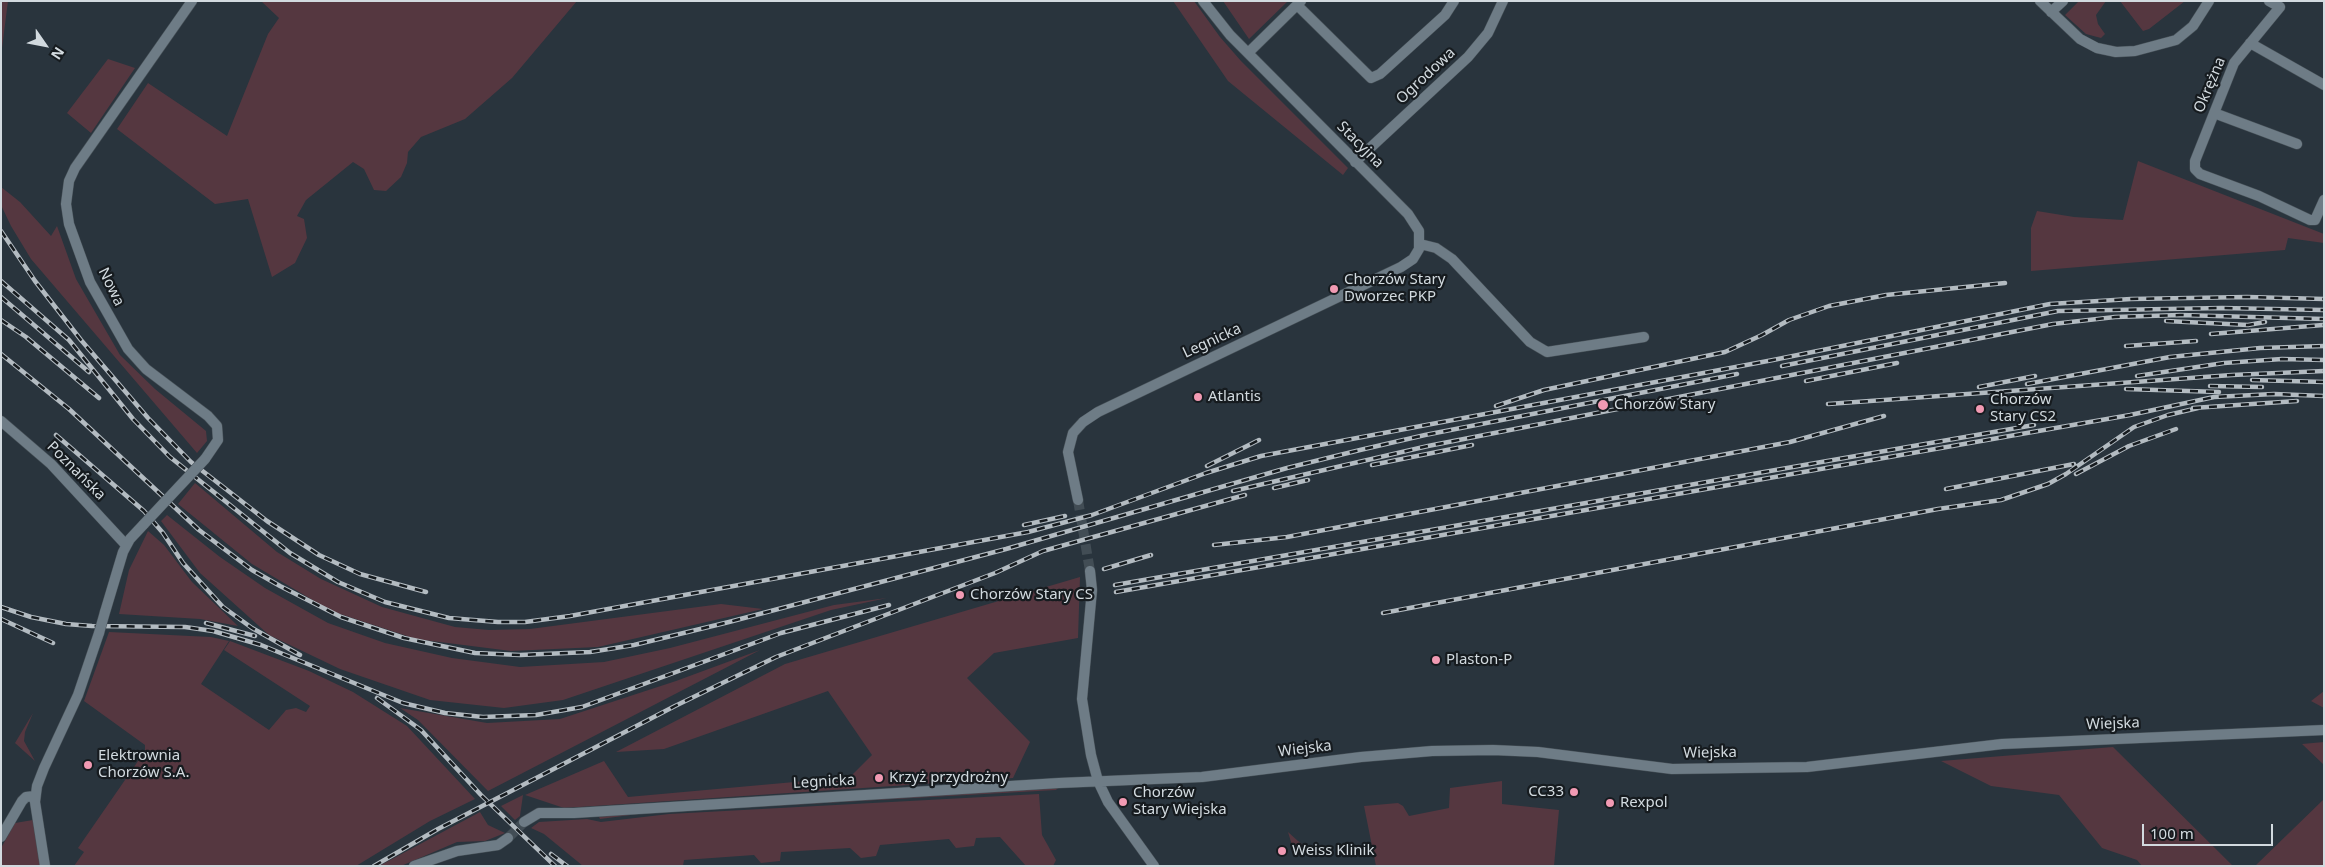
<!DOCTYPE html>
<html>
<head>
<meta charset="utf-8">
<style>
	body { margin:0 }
	#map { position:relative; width:2325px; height:867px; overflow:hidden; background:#29343d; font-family:"Noto Sans",sans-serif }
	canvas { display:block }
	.frame { position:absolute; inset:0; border:2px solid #d2dadf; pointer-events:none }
	.north { position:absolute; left:20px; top:20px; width:50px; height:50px; -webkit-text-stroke:4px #161b1f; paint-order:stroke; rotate:123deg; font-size:14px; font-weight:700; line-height:20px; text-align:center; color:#d2dadf }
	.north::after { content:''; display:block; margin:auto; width:18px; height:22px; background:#d2dadf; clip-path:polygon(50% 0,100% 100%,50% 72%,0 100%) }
	.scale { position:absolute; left:2142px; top:824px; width:131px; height:22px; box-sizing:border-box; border:2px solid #d2dadf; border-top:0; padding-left:6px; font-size:15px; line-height:18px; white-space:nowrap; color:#d2dadf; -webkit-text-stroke:4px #161b1f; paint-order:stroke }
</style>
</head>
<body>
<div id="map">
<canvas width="2325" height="867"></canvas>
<div class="frame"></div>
<div class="north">N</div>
<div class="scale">100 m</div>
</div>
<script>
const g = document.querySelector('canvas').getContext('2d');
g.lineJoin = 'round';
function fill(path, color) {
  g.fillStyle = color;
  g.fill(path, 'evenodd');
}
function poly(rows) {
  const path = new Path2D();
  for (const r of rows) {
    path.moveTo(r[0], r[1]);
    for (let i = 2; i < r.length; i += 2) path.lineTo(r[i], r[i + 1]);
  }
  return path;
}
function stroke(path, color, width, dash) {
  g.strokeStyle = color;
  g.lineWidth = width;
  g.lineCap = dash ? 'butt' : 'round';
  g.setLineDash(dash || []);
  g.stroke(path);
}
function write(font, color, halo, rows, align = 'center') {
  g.font = font + ' "Noto Sans",sans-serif';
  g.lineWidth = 4.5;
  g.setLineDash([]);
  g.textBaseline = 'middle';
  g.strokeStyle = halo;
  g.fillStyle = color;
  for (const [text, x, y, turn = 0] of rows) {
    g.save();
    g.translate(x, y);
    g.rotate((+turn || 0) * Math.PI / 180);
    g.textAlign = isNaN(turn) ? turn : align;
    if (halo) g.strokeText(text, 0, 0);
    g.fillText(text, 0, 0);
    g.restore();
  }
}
fill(poly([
	[1,1,8,1,1,56],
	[261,1,577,1,512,78,465,119,421,137,408,152,407,163,401,177,386,191,374,190,364,169,353,162,306,200,297,216,304,219,307,238,295,263,272,277,248,199,215,204,117,129,148,83,227,136,268,34,279,18],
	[1173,1,1194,1,1220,37,1241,61,1348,168,1343,175,1228,81],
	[1223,1,1288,1,1249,39],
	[2079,1,2106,1,2096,15,2098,24,2105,34,2101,38,2086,34,2065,15],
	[2120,1,2185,1,2149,29,2143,31],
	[108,59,135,68,91,133,67,113],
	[2138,161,2324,234,2324,243,2288,238,2285,250,2031,271,2031,228,2037,211,2074,217,2123,220],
	[1,187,20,202,51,236,57,226,76,279,120,355,155,389,206,431,207,441,197,453,31,259,11,226,1,205],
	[195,483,277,552,321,579,382,607,455,627,489,630,530,629,721,604,763,609,598,647,511,651,416,639,331,611,252,564,178,504],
	[167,515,220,557,265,588,328,623,385,643,452,658,520,667,604,662,670,648,834,605,887,598,831,610,563,700,504,708,430,700,340,669,269,635,200,573,161,521],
	[148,531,164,545,192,582,238,626,200,619,119,614,129,570],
	[1080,577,1078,638,994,653,967,678,1030,742,1013,778,564,808,525,795,604,761,628,797,850,777,872,755,828,691,664,749,616,752,785,664],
	[109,632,211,637,229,641,201,684,269,730,286,710,296,708,306,712,310,706,224,650,230,641,309,671,353,692,407,726,475,799,430,821,356,866,74,866,84,852,78,848,145,751,145,745,84,701],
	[760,650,488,791,418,720,400,708,487,723,560,719,676,681],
	[2324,691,2324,708,2311,701],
	[33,713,25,732,24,741,35,761,15,743],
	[2324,742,2324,765,2302,744],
	[2113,747,2233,866,2142,866,2137,860,2102,848,2059,795,1991,786,1941,761],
	[1502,781,1502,804,1559,810,1554,866,1376,866,1364,806,1398,803,1403,806,1409,816,1449,808,1450,788],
	[1058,788,1056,790,646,813,600,819,598,815],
	[1039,794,1042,835,1056,860,1053,866,1026,866,1000,837,976,838,974,846,956,848,949,839,880,845,876,856,861,858,850,848,781,852,780,861,761,863,754,855,684,860,683,866,583,866,544,834,531,828,539,822,587,819,601,822,669,814],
	[523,795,520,816,515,820,501,806],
	[2324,799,2324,866,2255,866],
	[480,812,488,825,505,833,485,841,457,842,401,866,379,866],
	[33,820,41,866,1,866,1,848,15,823],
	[1288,832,1298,841,1310,850,1294,852]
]), '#553740');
stroke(poly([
	[1078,500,1090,571],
	[508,838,524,822]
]), '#424d55', 10, [10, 5]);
const minor = poly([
	[192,1,75,168,69,181,66,204,69,224,90,282,128,349,146,369,208,416,217,426,218,440,205,459],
	[2040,1,2080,39,2097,48,2116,52,2135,51,2176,40,2193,26,2209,1],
	[2269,1,2280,7,2234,63,2195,161,2195,169,2200,174,2259,196,2310,220,2315,220,2324,200],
	[1297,5,1371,78,1380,74,1445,15,1454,1],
	[2051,12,2063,1],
	[2250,43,2324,85],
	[1248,53,1301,1],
	[2214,113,2297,144],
	[1355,162,1468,57,1488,33,1503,1],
	[1420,244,1436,248,1452,259,1530,342,1547,352,1644,337],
	[1,421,51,464,126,545],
	[1078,500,1068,452,1073,433,1083,422,1098,412,1401,267,1413,259,1419,249,1419,231,1408,214,1230,35,1203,1],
	[1090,571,1092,590,1082,699,1091,755,1098,781,1108,802,1154,866],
	[105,612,123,552,130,539,144,524],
	[524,822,539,813,574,813,1059,783,1202,777,1361,757,1432,751,1493,750,1538,752,1672,769,1807,767,2002,744,2324,730],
	[1,837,22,801,26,797,35,796],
	[45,866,35,802,37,786,44,768,78,695,99,633],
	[414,866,457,851,498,845,508,838]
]);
stroke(minor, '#475158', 11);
stroke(minor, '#6e7c86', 10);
const rail = poly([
	[1,231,35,281,81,340,148,418,191,462,267,521,319,555,360,574,426,592],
	[1,281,69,340,133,419,170,457,290,553,338,582,385,602,449,618,498,622,525,622,570,616,1028,532,1092,515,1206,473,1261,456,1773,360,2050,304,2131,299,2247,297,2324,299],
	[1,297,89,372],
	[1,320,26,337,99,398],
	[2166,321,2248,325,2265,322],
	[2211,334,2323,325],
	[2126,346,2196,341],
	[1,354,69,409,199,530,252,570,280,586,341,617,404,638,475,653,520,655,590,652,634,645,729,622,1006,549,1287,468,1360,450,1425,435,1737,374],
	[1782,366,2058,311,2222,308,2324,310],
	[2137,376,2224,363,2282,359,2324,360],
	[2252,380,2324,382],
	[1806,381,1897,363],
	[2027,384,2170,357,2260,348,2324,346],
	[2210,386,2262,387],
	[1979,387,2035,376],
	[2126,389,2219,392],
	[1828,404,2232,375,2324,371],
	[1496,406,1544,390,1725,352,1762,335,1789,320,1829,306,1886,295,2005,283],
	[2193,408,2297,401],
	[56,435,144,511,163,533,183,563,223,607,252,628,300,655],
	[1372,465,1472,445],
	[1207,466,1259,440],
	[2076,474,2129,446,2176,429],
	[1274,488,1308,480],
	[1946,489,2074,464],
	[1233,491,1428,446,2053,324,2115,317,2180,315,2324,319],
	[1024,525,1065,516],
	[1214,545,1287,537,1790,442,1884,416],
	[1104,569,1151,555],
	[1115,585,2034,425],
	[1116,592,2130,415,2214,397,2274,394,2324,396],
	[1,607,31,617,66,624,92,626,185,627,213,631,261,645,403,703,445,713,483,717,536,715,582,707,781,633,889,605],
	[1383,613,1938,509,2001,500,2048,484,2066,474,2134,427,2168,415,2198,408],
	[1,619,53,643],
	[206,623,255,636],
	[377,698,421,730,481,795,555,866],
	[551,854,567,866],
	[374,866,438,829,675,706,776,657,995,573,1043,551,1245,495]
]);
stroke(rail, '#b3bbc1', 4.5);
stroke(rail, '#161b1f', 2.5, [8]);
const minorBridge = poly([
	[144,524,205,459],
	[99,633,105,612]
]);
stroke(minorBridge, '#475158', 11, []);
stroke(minorBridge, '#6e7c86', 10);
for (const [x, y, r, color] of [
	[1334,289,5,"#f19ab3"],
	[1198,397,5,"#f19ab3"],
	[1603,405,6,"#f19ab3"],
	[1980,409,5,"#f19ab3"],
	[960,595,5,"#f19ab3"],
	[1436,660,5,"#f19ab3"],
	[88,765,5,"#f19ab3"],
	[879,778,5,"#f19ab3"],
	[1574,792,5,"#f19ab3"],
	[1123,802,5,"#f19ab3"],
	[1610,803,5,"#f19ab3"],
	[1282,851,5,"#f19ab3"]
]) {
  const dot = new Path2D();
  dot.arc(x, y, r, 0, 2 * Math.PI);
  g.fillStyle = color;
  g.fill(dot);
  stroke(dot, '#161b1f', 2);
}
write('15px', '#d2dadf', '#161b1f', [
	["Ogrodowa",1426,76,-43],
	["Okrężna",2210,85,-67],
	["Stacyjna",1360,145,45],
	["Nowa",111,287,64],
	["Legnicka",1212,341,-25],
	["Poznańska",76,471,45],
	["Wiejska",2113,724,-2],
	["Wiejska",1305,749,-7],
	["Wiejska",1710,753,-1],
	["Legnicka",824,782,-3]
]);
write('15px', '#d2dadf', '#161b1f', [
	["Chorzów Stary",1344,280],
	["Dworzec PKP",1344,297],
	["Atlantis",1208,397],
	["Chorzów",1990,400],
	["Stary CS2",1990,417],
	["Chorzów Stary",1614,405],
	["Chorzów Stary CS",970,595],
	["Plaston-P",1446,660],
	["Elektrownia",98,756],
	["Chorzów S.A.",98,773],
	["Krzyż przydrożny",889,778],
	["CC33",1564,792,"right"],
	["Chorzów",1133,793],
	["Stary Wiejska",1133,810],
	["Rexpol",1620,803],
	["Weiss Klinik",1292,851]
], 'left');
</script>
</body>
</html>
